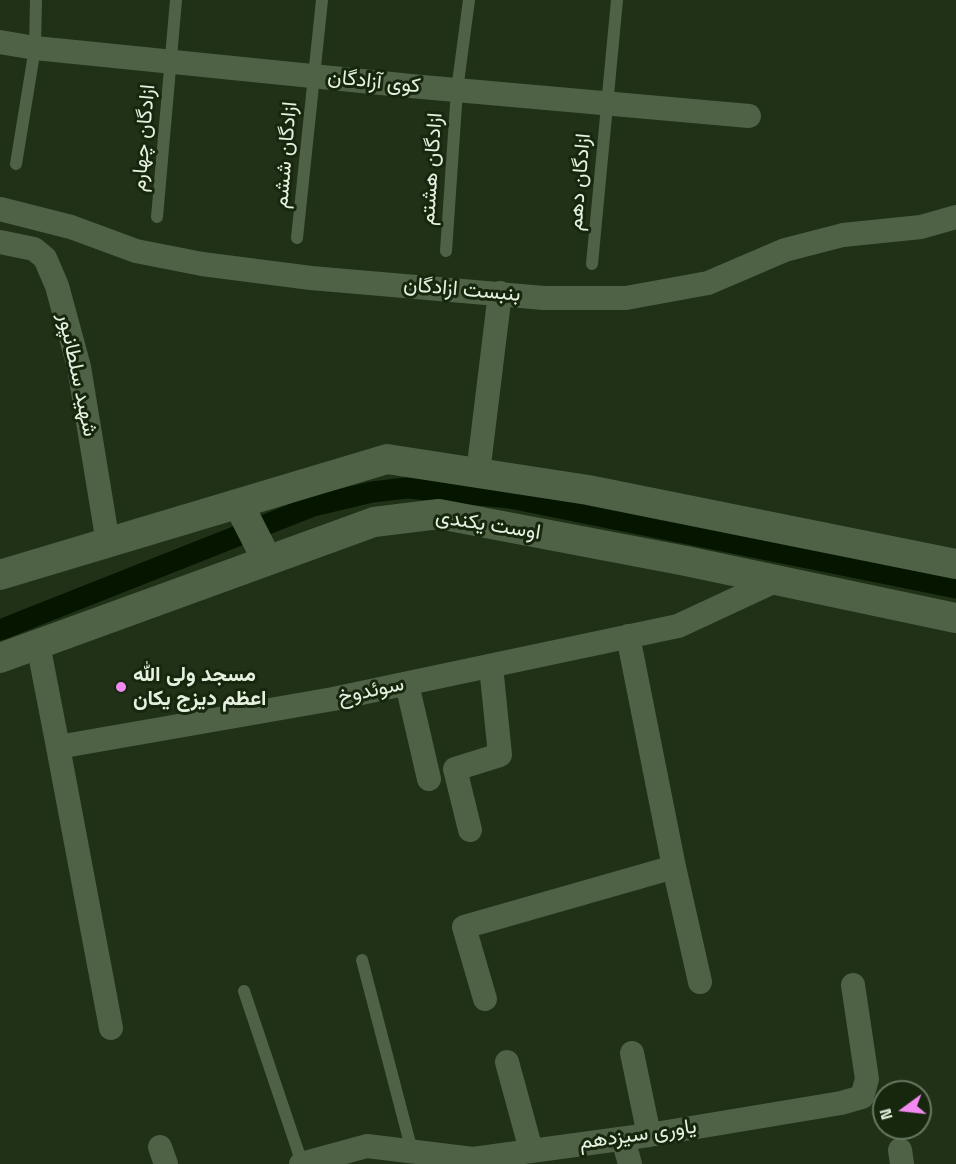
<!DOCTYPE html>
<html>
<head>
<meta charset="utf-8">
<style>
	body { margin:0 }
	#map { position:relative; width:956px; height:1164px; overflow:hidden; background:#203117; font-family:"Space Grotesk",sans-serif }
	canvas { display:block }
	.north { position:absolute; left:872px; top:1080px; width:60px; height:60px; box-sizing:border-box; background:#17270e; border:2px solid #697762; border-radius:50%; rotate:255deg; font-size:16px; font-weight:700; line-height:24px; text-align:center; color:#e5f0e0 }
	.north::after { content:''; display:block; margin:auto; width:21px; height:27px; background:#f38af2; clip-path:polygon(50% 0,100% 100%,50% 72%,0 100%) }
</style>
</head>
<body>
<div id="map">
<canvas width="956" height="1164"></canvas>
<div class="north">N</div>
</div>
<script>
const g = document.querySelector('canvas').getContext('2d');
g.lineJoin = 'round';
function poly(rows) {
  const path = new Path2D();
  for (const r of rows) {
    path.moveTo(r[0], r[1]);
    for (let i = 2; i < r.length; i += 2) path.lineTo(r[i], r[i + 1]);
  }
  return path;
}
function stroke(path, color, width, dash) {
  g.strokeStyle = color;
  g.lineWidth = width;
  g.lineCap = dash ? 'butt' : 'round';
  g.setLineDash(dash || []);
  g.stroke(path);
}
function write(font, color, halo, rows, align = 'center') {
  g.font = font + ' "Space Grotesk",Vazirmatn,sans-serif';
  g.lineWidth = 6;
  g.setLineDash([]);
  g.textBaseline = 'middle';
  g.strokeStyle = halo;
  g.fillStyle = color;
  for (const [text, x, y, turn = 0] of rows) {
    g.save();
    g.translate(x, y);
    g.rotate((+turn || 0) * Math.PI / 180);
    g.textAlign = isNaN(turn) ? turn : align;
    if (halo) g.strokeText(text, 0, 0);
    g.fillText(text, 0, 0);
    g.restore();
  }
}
stroke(poly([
	[0,630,313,506,372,492,407,488,510,498,956,588]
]), '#051500', 21);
stroke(poly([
	[16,164,35,48,36,0],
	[157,217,176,0],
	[297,238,322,0],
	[446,251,457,90,469,0],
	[592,264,617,0],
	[362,960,412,1151],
	[244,991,302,1163]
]), '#4f6246', 12);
stroke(poly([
	[0,42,35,48,411,86,749,116],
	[0,209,71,227,136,251,202,264,311,278,544,298,626,298,708,283,785,250,843,235,921,227,956,217],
	[0,242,34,249,45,258,57,286,79,367,108,543],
	[478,473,500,293],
	[628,636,674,867,700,982],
	[38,644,58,747,333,699,678,626,777,580],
	[407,684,429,779],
	[58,747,111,1028],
	[470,830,455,769,500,755,491,666],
	[485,999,464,927,674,867],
	[632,1053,649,1135],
	[507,1062,531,1150],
	[623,1139,630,1164],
	[160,1147,166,1164],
	[900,1150,902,1164],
	[301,1164,367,1146,473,1159,649,1135,841,1103,862,1097,867,1079,853,985]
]), '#4f6246', 24);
stroke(poly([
	[239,505,267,560],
	[0,575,387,459,588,490,956,564],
	[0,658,374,522,439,514,686,561,956,618]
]), '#4f6246', 30);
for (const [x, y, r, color] of [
	[121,687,6,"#f38af2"]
]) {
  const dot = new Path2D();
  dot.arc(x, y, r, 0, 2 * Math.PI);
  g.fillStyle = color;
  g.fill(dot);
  stroke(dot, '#17270e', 2);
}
write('21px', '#e5f0e0', '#17270e', [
	["کوی آزادگان",374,82,6],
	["ازادگان چهارم",144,138,-85],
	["ازادگان ششم",286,155,-85],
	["ازادگان هشتم",432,169,-86],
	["ازادگان دهم",580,182,-85],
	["بنبست ازادگان",462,290,5],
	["شهید سلطانپور",77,375,78],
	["اوست یکندی",488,525,9],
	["سوئدوخ",371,691,-12],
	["یاوری سیزدهم",638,1135,-8]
]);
write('bold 21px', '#e5f0e0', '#17270e', [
	["مسجد ولی الله",133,675],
	["اعظم دیزج یکان",133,699]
], 'left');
</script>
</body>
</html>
